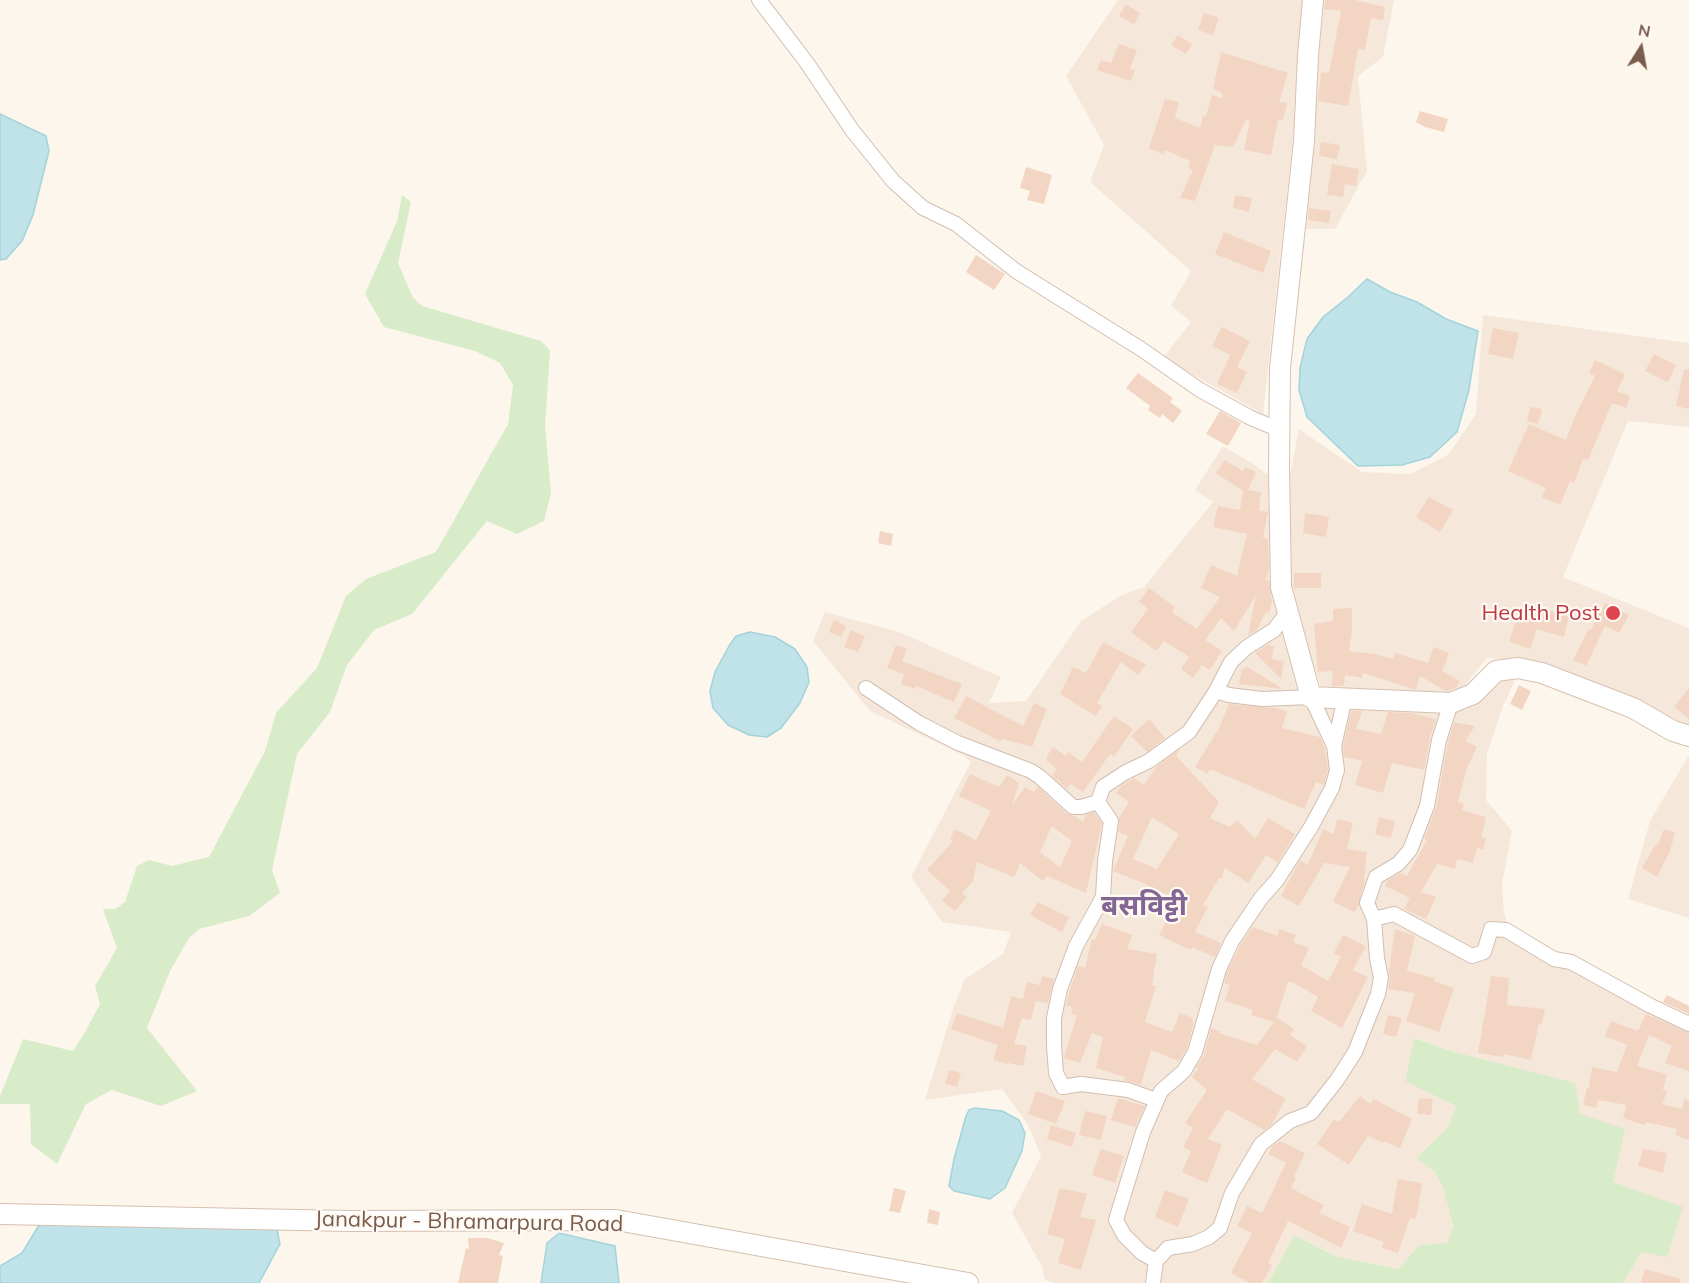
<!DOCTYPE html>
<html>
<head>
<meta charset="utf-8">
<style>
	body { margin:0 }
	#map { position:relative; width:1689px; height:1283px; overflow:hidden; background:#fdf6ec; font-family:Mulish,sans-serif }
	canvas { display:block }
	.north { position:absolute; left:1611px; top:18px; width:60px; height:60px; -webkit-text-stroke:4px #fffaf3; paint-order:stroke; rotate:11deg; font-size:16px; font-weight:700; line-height:24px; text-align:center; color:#7a5c4d }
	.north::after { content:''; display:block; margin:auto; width:21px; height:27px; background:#7a5c4d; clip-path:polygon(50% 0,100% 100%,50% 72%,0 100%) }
</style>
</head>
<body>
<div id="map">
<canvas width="1689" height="1283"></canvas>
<div class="north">N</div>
</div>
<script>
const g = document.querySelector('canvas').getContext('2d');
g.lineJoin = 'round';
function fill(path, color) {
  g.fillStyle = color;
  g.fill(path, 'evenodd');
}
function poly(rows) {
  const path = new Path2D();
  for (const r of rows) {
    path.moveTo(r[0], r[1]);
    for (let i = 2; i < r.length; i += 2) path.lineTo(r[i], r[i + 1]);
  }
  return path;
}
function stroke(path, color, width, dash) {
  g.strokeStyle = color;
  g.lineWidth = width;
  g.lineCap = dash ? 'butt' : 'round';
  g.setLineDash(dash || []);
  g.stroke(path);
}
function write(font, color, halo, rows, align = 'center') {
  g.font = font + ' Mulish,"Noto Sans Devanagari",sans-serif';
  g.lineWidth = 4.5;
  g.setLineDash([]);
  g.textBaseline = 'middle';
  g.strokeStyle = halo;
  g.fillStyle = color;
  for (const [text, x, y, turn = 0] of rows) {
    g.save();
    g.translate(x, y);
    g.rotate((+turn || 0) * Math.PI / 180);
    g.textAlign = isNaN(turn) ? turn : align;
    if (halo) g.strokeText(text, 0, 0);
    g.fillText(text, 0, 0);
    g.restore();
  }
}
fill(poly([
	[1118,0,1308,0,1263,414,1163,358,1191,322,1171,306,1191,271,1090,182,1104,145,1066,76],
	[1324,0,1394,0,1383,57,1358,76,1367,171,1335,229,1306,229,1313,121],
	[1483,315,1689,343,1689,427,1628,421,1563,577,1689,628,1689,729,1549,664,1487,658,1455,698,1322,690,1290,596,1288,485,1299,429,1362,472,1410,474,1448,455,1476,414],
	[1223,446,1250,462,1274,479,1298,669,1307,707,1341,703,1466,710,1504,678,1515,681,1503,706,1487,753,1486,800,1512,831,1502,883,1504,912,1509,930,1618,996,1689,1027,1689,1283,1623,1283,1642,1252,1613,1182,1580,1114,1454,1052,1415,1038,1405,1080,1456,1106,1448,1127,1416,1158,1435,1172,1443,1187,1453,1226,1447,1243,1419,1245,1398,1269,1335,1256,1294,1235,1268,1283,1054,1283,1045,1280,1042,1267,1012,1213,1041,1156,1027,1123,1002,1089,925,1100,953,1009,965,979,1003,954,1011,932,942,922,911,877,971,762,963,755,870,711,813,641,825,612,899,632,1001,677,989,703,1026,701,1081,621,1120,596,1144,587,1213,502,1195,490],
	[1689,755,1689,918,1628,899,1650,821]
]), '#f5e8da');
fill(poly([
	[402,195,411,202,398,263,413,298,422,306,541,341,550,350,545,426,551,492,544,521,517,534,487,521,412,614,374,630,347,665,330,712,297,754,272,870,280,893,249,916,199,929,189,938,170,971,147,1028,197,1091,161,1106,112,1090,86,1104,57,1164,31,1144,30,1104,0,1104,0,1096,23,1039,73,1051,85,1032,100,1004,95,986,117,948,103,909,115,909,125,902,137,866,149,860,172,866,209,857,265,751,276,713,317,668,346,596,366,579,436,552,508,424,513,385,500,363,475,351,384,327,365,294,397,221],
	[1414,1038,1454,1052,1575,1083,1580,1114,1625,1129,1613,1182,1683,1207,1667,1257,1642,1252,1623,1283,1268,1283,1294,1235,1335,1256,1398,1269,1419,1245,1447,1243,1453,1226,1443,1187,1435,1172,1416,1158,1448,1127,1456,1106,1405,1081]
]), '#d8ecc9');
const water = poly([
	[0,114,46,136,49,151,33,215,22,241,6,259,0,260,0,114],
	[1367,279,1390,292,1417,302,1446,319,1478,331,1469,390,1457,432,1430,457,1402,465,1358,466,1307,417,1299,390,1300,368,1307,339,1323,317,1348,297,1367,279],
	[750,632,775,637,795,649,807,667,809,682,800,703,781,728,767,737,749,735,728,725,713,708,710,691,715,672,729,646,736,636,750,632],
	[975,1108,1002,1111,1019,1120,1025,1133,1022,1151,1005,1188,990,1199,954,1191,949,1186,954,1159,966,1116,969,1110,975,1108],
	[41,1222,276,1225,280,1244,259,1283,0,1283,0,1266,22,1253,41,1222],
	[559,1233,615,1246,619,1283,541,1283,547,1243,559,1233]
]);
fill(water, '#bfe3e8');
stroke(water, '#a5d3da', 1.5);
fill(poly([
	[1325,0,1355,0,1385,7,1383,20,1371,18,1365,50,1358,49,1348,106,1318,101,1321,72,1329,73,1341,11,1324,9],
	[1126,4,1140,13,1134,25,1119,16],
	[1204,13,1219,18,1213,35,1198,30],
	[1178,35,1192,44,1186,54,1171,45],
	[1119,44,1137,50,1130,69,1135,70,1131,81,1097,70,1101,60,1111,63],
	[1221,52,1288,73,1279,102,1287,103,1283,120,1278,120,1271,155,1244,150,1250,121,1246,120,1233,147,1215,145,1195,201,1180,198,1193,170,1188,168,1190,161,1165,150,1164,155,1149,148,1165,99,1179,102,1175,118,1200,128,1203,115,1206,116,1212,95,1221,98,1223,94,1213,88],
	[1420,111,1448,119,1444,132,1425,127,1416,122],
	[1321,142,1340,145,1337,159,1319,156],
	[1332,164,1359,169,1356,186,1345,184,1343,197,1327,195],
	[1026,167,1052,175,1044,204,1027,200,1030,191,1020,188],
	[1235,195,1252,198,1249,212,1233,208],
	[1309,208,1331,211,1329,223,1308,220],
	[1224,232,1271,251,1263,273,1215,254],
	[976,255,1005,274,994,290,966,272],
	[1222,327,1250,341,1237,367,1247,372,1237,393,1217,384,1230,355,1212,346],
	[1493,328,1519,333,1513,359,1488,354],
	[1654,354,1676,365,1668,382,1645,371],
	[1595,360,1625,374,1617,391,1630,396,1626,408,1612,403,1588,460,1583,459,1574,483,1570,481,1560,505,1542,497,1546,488,1508,471,1529,424,1566,440,1576,414,1595,376,1589,373],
	[1684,370,1689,370,1689,409,1676,406],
	[1138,373,1173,398,1170,402,1182,411,1173,423,1162,414,1160,418,1148,410,1150,406,1126,388],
	[1530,407,1542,409,1538,424,1527,421],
	[1220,411,1241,423,1228,446,1206,434],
	[1225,460,1243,471,1245,467,1256,472,1248,490,1261,492,1259,510,1268,512,1263,538,1268,539,1269,570,1265,580,1269,581,1272,601,1269,613,1266,612,1257,630,1248,636,1256,595,1234,631,1221,618,1205,640,1222,651,1210,670,1202,665,1193,678,1181,669,1189,657,1164,641,1156,651,1131,632,1148,609,1139,602,1149,588,1175,607,1172,612,1197,629,1220,597,1201,588,1211,565,1237,576,1247,534,1213,527,1218,506,1240,510,1243,491,1216,473],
	[1429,497,1453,510,1440,532,1416,517],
	[1305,513,1329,517,1326,537,1303,533],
	[880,531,893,534,891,546,878,543],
	[1294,573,1321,573,1321,588,1294,588],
	[1605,603,1629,615,1619,633,1605,626,1586,666,1573,660,1588,630,1590,631],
	[1352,608,1352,631,1349,651,1374,654,1393,659,1395,653,1428,663,1434,647,1449,653,1442,671,1460,681,1456,688,1446,691,1420,676,1416,689,1413,689,1363,673,1362,678,1345,675,1344,686,1332,686,1333,671,1318,672,1314,624,1333,621,1333,609],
	[1544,609,1569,616,1564,637,1537,629,1530,649,1509,641,1520,611,1541,617],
	[834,620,846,626,841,637,829,632],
	[851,630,865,636,858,652,844,647],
	[1103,642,1146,664,1138,675,1121,662,1097,703,1102,706,1096,716,1060,694,1073,667,1086,673],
	[896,645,907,649,902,661,962,684,954,702,916,686,915,689,901,684,904,674,887,668],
	[1267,645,1274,646,1272,659,1284,661,1281,679,1255,653],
	[1246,666,1283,689,1239,684,1242,668,1245,669],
	[1519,685,1531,691,1522,710,1510,704],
	[1689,688,1689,719,1674,707],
	[966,696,1023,726,1034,703,1047,709,1032,747,1002,739,1001,742,954,718],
	[1229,704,1274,708,1287,711,1282,728,1320,737,1325,749,1328,769,1324,785,1316,782,1304,809,1210,769,1207,774,1195,767,1219,728],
	[1351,711,1362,711,1356,729,1381,734,1388,712,1410,713,1436,719,1430,738,1424,770,1392,763,1383,793,1355,785,1362,761,1344,757,1343,746],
	[1114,716,1133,729,1114,757,1110,754,1083,792,1071,784,1067,789,1052,776,1057,769,1047,761,1047,756,1053,747,1066,756,1068,752,1082,762],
	[1149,719,1165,738,1147,752,1131,736],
	[1454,722,1475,726,1465,741,1477,747,1467,768,1458,802,1464,804,1462,810,1486,817,1481,837,1486,839,1483,850,1477,848,1473,863,1457,859,1455,869,1437,864,1421,892,1436,897,1426,919,1404,909,1410,898,1385,886,1387,881,1400,873,1407,876,1427,840,1424,839,1436,808,1448,742],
	[1180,749,1176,756,1219,802,1210,818,1230,827,1237,820,1255,839,1268,818,1295,834,1278,862,1266,855,1248,883,1225,868,1221,879,1219,878,1203,905,1208,907,1195,932,1221,943,1215,957,1192,947,1191,950,1179,945,1159,935,1177,900,1143,883,1113,871,1128,836,1118,832,1119,818,1129,802,1116,793,1121,786,1134,778,1144,785,1157,766],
	[1152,817,1179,834,1157,869,1133,859],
	[970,774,999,787,1007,775,1019,783,1012,805,1025,787,1034,792,1038,787,1067,814,1075,816,1083,822,1086,815,1094,812,1102,823,1086,893,1047,876,1043,881,1020,863,1014,877,977,862,973,881,962,893,967,897,955,911,942,901,950,891,927,870,953,841,950,839,955,829,976,840,991,811,959,796],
	[1052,826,1072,841,1060,867,1040,852],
	[1379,817,1395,821,1391,838,1375,834],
	[1337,819,1353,823,1347,849,1367,852,1364,879,1365,880,1359,904,1355,912,1333,902,1350,867,1324,863,1299,906,1281,896,1300,860,1308,865,1323,829,1334,834],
	[1664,829,1675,833,1670,851,1657,877,1642,868,1656,844,1658,845],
	[1038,902,1069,917,1062,932,1030,915],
	[1102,924,1132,935,1127,949,1157,954,1152,985,1156,986,1145,1022,1172,1032,1180,1013,1193,1018,1192,1021,1194,1022,1187,1048,1179,1061,1151,1050,1141,1085,1124,1080,1125,1077,1096,1068,1103,1037,1092,1033,1080,1063,1064,1058,1077,1015,1071,1014,1073,1007,1066,1006,1069,992,1078,966,1085,968,1092,939,1095,940],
	[1253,927,1277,936,1279,929,1296,935,1293,942,1309,948,1301,965,1328,981,1341,957,1334,953,1343,935,1366,946,1353,970,1368,977,1342,1028,1311,1011,1318,997,1292,982,1288,982,1275,1022,1277,1018,1294,1029,1290,1035,1307,1046,1297,1062,1275,1049,1252,1079,1286,1099,1271,1125,1264,1130,1227,1109,1208,1139,1222,1145,1207,1183,1182,1172,1191,1151,1183,1147,1193,1128,1185,1123,1207,1090,1192,1077,1199,1068,1196,1068,1204,1055,1211,1028,1220,1031,1219,1033,1257,1045,1274,1022,1251,1015,1253,1010,1225,1001,1230,985,1224,983,1227,972,1241,944],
	[1395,929,1415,936,1407,971,1435,978,1434,981,1454,988,1439,1032,1406,1021,1415,993,1388,989,1390,979,1389,970],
	[1042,976,1054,979,1048,1003,1036,1001,1031,1020,1022,1018,1014,1044,1027,1046,1023,1066,1008,1063,1007,1064,993,1060,998,1045,951,1029,957,1013,1003,1028,1011,996,1023,999,1027,982,1040,985],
	[1491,976,1509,978,1507,1005,1545,1009,1542,1024,1539,1024,1531,1060,1504,1054,1503,1057,1478,1053],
	[1667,995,1689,1006,1689,1014,1663,1002],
	[1646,1014,1689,1033,1689,1071,1665,1063,1672,1046,1649,1035,1637,1066,1667,1074,1663,1090,1667,1092,1662,1104,1682,1109,1684,1099,1689,1100,1689,1140,1675,1135,1677,1129,1646,1122,1644,1125,1623,1118,1627,1105,1598,1100,1596,1108,1583,1105,1587,1088,1589,1088,1592,1067,1617,1072,1627,1045,1605,1036,1611,1021,1638,1031],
	[1388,1015,1402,1018,1396,1037,1383,1034],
	[949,1070,961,1073,957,1087,945,1084],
	[1036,1091,1065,1101,1056,1124,1028,1114],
	[1360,1096,1370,1104,1374,1099,1412,1119,1400,1148,1384,1141,1383,1143,1368,1136,1349,1165,1317,1144,1334,1119,1339,1122],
	[1118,1098,1145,1106,1135,1127,1111,1120],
	[1419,1098,1433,1099,1431,1115,1417,1114],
	[1085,1111,1107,1116,1101,1140,1079,1135],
	[1051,1125,1076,1133,1072,1147,1047,1139],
	[1280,1141,1305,1153,1294,1177,1296,1178,1291,1188,1324,1205,1319,1213,1350,1227,1341,1248,1288,1221,1268,1263,1272,1265,1262,1283,1250,1283,1231,1273,1252,1233,1237,1226,1247,1206,1262,1213,1286,1163,1268,1154,1272,1147],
	[1101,1149,1124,1156,1115,1183,1092,1175],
	[1643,1149,1667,1153,1663,1173,1638,1166],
	[1398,1179,1422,1183,1416,1219,1410,1218,1398,1253,1382,1248,1384,1242,1353,1231,1362,1204,1392,1214],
	[894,1188,906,1191,900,1213,889,1211],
	[1060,1188,1087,1194,1080,1217,1096,1220,1081,1270,1058,1263,1065,1239,1047,1234],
	[1165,1190,1189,1199,1178,1227,1155,1217],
	[929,1209,940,1212,938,1225,927,1223],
	[468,1238,487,1238,504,1243,499,1255,503,1256,498,1283,458,1283,466,1248,469,1249],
	[1645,1269,1681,1279,1680,1283,1641,1283]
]), '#f3d5c3');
const street = poly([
	[759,0,807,63,852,130,893,181,923,208,956,224,1016,271,1141,349,1200,390,1251,418,1280,430],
	[866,688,919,723,958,743,1031,771,1040,777,1073,807,1081,807,1098,802],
	[1216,691,1231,662,1247,647,1274,630,1287,613],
	[1374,919,1394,914,1472,956,1484,952,1491,929,1506,930,1554,959,1571,962,1651,1006,1689,1024],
	[1156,1100,1128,1090,1081,1084,1063,1087,1056,1073,1054,1045,1054,1018,1060,989,1076,946,1103,897,1105,861,1111,821,1098,802,1103,787,1126,772,1149,761,1189,732,1216,691,1229,695,1262,699,1311,697,1334,746],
	[1156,1261,1168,1248,1193,1244,1209,1237,1220,1228,1232,1193,1261,1144,1290,1121,1311,1113,1337,1080,1355,1052,1378,994,1381,978,1377,958,1374,919,1367,903,1376,877,1398,864,1410,850,1427,806,1439,740,1451,703],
	[1153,1283,1156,1261,1142,1253,1124,1235,1116,1220,1143,1132,1161,1091,1184,1071,1195,1052,1219,969,1232,941,1261,898,1277,880,1311,827,1332,788,1337,770,1334,746,1345,698]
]);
const secondary = poly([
	[1313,0,1308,56,1304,141,1280,368,1279,467,1281,587,1311,697,1451,703,1473,694,1496,671,1518,668,1542,673,1633,708,1673,731,1689,736],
	[0,1214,349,1221,616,1220,968,1283]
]);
stroke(street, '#d1beb0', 16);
stroke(secondary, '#d6c0b0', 22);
stroke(street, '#fff', 14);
stroke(secondary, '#fff', 20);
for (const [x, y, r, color] of [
	[1613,613,8,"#e0444e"]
]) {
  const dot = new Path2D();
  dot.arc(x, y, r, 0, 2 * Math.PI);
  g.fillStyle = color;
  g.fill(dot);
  stroke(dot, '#fffaf3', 2);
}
write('22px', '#be3a42', '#fffaf3', [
	["Health Post",1600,613]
], 'right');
write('22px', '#7a5c4d', '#fffaf3', [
	["Janakpur - Bhramarpura Road",469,1222,1]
]);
write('bold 28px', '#846695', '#fffaf3', [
	["बसविट्टी",1144,907]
]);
</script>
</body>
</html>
